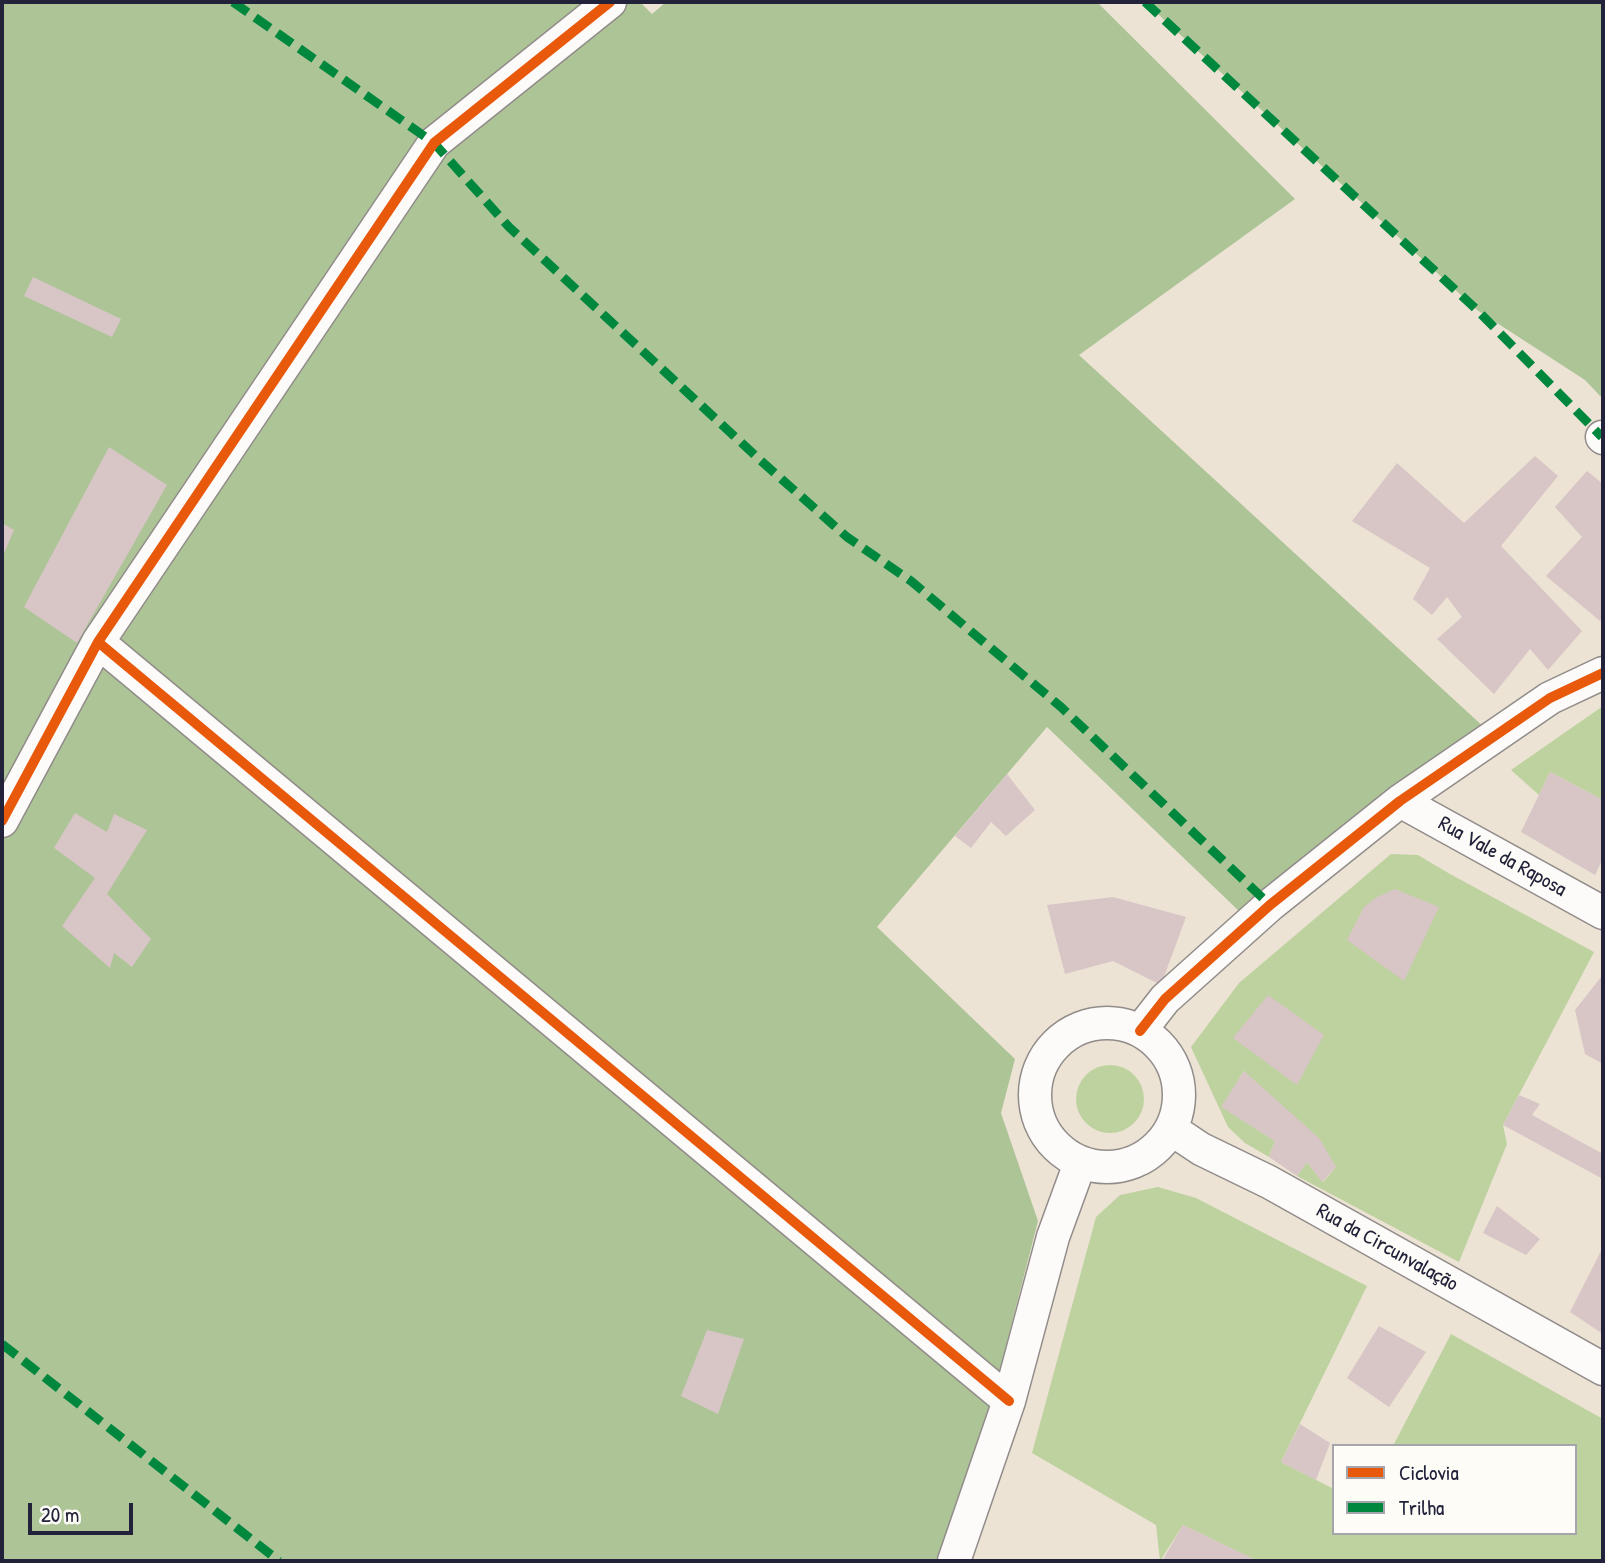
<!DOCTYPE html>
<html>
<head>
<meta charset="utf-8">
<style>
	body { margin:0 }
	#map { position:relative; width:1605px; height:1563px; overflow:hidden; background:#ece3d5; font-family:"Patrick Hand",sans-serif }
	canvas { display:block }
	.frame { position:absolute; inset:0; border:4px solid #22223b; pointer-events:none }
	.legend { position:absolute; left:1332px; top:1444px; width:245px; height:91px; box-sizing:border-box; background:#fdfcf7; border:2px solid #a5a5ac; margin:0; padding:9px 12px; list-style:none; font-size:21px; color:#22223b }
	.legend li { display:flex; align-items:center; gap:14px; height:35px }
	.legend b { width:35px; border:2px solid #a5a5ac }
	.scale { position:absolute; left:28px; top:1503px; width:105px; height:32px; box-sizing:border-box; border:4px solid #22223b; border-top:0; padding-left:9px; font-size:21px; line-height:24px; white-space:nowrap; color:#22223b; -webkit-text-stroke:5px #fdfcf7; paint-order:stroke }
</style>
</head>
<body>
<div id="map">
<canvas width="1605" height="1563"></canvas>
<div class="frame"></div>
<ul class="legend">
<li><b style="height:9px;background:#e8590c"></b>Ciclovia</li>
<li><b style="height:9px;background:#00873e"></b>Trilha</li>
</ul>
<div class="scale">20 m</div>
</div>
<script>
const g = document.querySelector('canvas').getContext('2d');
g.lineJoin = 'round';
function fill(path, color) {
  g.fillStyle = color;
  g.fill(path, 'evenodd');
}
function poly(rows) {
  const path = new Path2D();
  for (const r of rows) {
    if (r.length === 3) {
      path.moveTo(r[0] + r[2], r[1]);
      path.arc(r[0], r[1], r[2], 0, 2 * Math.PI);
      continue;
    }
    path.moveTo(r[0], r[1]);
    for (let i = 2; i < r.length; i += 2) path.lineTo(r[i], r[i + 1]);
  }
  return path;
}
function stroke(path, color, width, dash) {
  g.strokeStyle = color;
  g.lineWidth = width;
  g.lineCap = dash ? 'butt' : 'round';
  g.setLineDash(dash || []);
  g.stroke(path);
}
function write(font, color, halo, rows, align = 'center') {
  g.font = font + ' "Patrick Hand",sans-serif';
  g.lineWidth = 5;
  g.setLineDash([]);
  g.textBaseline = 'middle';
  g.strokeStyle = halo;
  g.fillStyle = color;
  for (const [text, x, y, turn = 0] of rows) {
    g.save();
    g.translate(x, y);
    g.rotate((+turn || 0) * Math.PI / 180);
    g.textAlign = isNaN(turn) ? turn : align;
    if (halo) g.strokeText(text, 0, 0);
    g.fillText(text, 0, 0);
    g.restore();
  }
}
fill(poly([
	[1603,706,1603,800,1550,772,1539,795,1511,770],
	[1391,854,1418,855,1450,874,1594,952,1503,1125,1507,1144,1459,1262,1297,1176,1307,1162,1323,1182,1336,1167,1244,1071,1222,1107,1275,1141,1269,1157,1245,1143,1228,1127,1191,1047,1239,983],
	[1110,1099,34],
	[1158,1187,1196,1198,1367,1286,1281,1462,1334,1489,1334,1533,1575,1533,1575,1446,1393,1446,1451,1334,1603,1419,1603,1561,1257,1561,1183,1525,1160,1561,1156,1525,1032,1453,1096,1217,1120,1195]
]), '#bed29f');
fill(poly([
	[2,2,640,2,652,14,666,2,1097,2,1295,199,1079,355,1486,729,1240,912,1047,727,877,927,1015,1059,1001,1113,1038,1221,977,1459,942,1561,2,1561],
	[1145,2,1603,2,1603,399,1585,380,1477,310]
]), '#adc497');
fill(poly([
	[33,277,121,319,112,337,24,296],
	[109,447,167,485,77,643,24,607],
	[1535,456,1558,476,1501,546,1582,631,1548,670,1530,649,1494,694,1437,639,1462,617,1447,597,1432,615,1413,599,1430,568,1352,521,1397,463,1464,523],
	[1587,471,1603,484,1603,618,1600,621,1546,576,1582,537,1555,507],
	[2,523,14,530,2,558],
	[1550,772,1603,800,1603,858,1595,875,1521,832],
	[1007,774,1035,810,1006,836,991,822,971,848,955,836],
	[75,813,107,832,114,814,147,830,107,894,151,939,132,967,114,953,110,968,62,926,95,878,54,848],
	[1395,889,1439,907,1404,981,1347,940,1364,907,1377,897],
	[1113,897,1186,917,1161,985,1113,961,1065,974,1047,905],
	[1601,977,1603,978,1603,1064,1585,1054,1575,1010],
	[1268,995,1324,1035,1297,1085,1233,1038],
	[1244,1071,1319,1138,1336,1167,1322,1182,1307,1162,1297,1176,1269,1157,1275,1141,1221,1107],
	[1519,1095,1540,1104,1532,1115,1603,1154,1603,1179,1503,1125],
	[1497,1206,1540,1239,1526,1255,1483,1233],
	[1603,1247,1603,1334,1570,1312],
	[1379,1326,1426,1352,1389,1407,1347,1378],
	[707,1330,744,1339,718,1414,681,1396],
	[1300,1424,1330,1443,1316,1480,1281,1462],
	[1183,1525,1258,1561,1162,1561]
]), '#d8c5c5');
const street = poly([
	[1602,437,1603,438],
	[98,642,1009,1401],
	[1400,801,1603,913],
	[2,821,98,642,434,143,610,2],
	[1107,1095,72],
	[1140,1031,1165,999,1270,905,1400,801,1550,698,1603,673],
	[1171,1129,1201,1149,1269,1182,1603,1369],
	[954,1561,1009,1401,1053,1237,1080,1163]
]);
stroke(street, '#918c89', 35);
stroke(street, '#fcfbf9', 32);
stroke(poly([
	[233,2,434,143,509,227,760,460,847,537,911,581,1061,707,1270,905],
	[1145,2,1477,310,1602,437],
	[2,1344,279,1561]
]), '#00873e', 9, [18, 9]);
stroke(poly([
	[98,642,1009,1401],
	[2,821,98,642,434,143,610,2],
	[1140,1031,1165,999,1270,905,1400,801,1550,698,1603,673]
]), '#e8590c', 10);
write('21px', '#22223b', '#fdfcf7', [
	["Rua Vale da Raposa",1502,857,29],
	["Rua da Circunvalação",1387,1248,29]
]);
</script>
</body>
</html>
